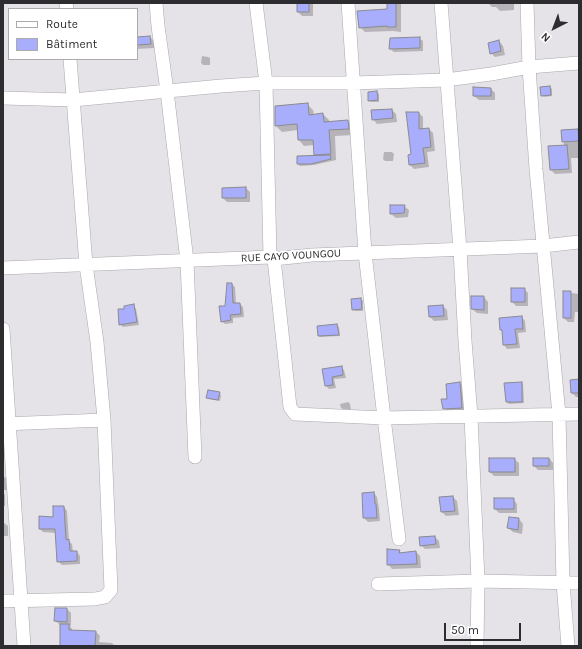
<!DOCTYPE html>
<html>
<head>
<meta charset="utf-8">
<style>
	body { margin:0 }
	#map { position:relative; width:582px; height:649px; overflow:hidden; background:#e5e2e8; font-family:Karla,sans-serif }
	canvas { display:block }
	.frame { position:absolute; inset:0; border:4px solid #2d2c2e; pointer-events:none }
	.legend { position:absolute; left:8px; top:8px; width:130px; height:52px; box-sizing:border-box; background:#fff; border:1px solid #ababab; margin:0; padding:5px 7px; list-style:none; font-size:12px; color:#2d2c2e }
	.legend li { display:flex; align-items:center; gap:8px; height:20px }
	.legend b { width:20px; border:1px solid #ababab }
	.north { position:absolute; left:534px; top:8px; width:40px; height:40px; -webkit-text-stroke:3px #fff; paint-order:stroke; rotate:222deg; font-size:11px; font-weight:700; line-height:16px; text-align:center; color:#2d2c2e }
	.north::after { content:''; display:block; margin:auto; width:14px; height:18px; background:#2d2c2e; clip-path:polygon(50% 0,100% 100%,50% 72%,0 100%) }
	.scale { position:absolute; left:444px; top:623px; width:77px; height:18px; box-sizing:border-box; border:2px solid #2d2c2e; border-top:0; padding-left:5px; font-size:12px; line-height:14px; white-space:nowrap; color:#2d2c2e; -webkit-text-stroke:3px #fff; paint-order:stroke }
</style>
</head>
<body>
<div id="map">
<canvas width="582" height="649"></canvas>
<div class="frame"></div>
<ul class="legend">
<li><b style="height:5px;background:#fff"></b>Route</li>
<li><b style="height:11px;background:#a8adfc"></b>Bâtiment</li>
</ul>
<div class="north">N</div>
<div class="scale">50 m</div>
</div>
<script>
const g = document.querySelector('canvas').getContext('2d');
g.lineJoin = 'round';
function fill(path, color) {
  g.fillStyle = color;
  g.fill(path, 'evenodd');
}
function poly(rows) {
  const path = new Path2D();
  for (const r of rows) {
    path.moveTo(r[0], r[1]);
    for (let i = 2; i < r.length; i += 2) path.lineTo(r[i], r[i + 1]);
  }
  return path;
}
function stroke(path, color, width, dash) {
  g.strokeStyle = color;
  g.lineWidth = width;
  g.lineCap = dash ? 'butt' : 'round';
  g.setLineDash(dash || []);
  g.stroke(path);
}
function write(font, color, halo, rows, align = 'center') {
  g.font = font + ' Karla,sans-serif';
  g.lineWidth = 3.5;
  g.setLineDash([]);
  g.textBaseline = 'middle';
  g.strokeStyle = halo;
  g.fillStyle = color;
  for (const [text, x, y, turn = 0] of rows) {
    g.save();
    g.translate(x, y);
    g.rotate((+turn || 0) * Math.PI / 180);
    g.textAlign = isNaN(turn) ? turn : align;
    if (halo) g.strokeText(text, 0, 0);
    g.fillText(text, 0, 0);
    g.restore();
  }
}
fill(poly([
	[298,3,313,3,313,16,302,16,298,12],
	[388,3,401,3,401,32,393,31,365,32,360,27,388,10],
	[488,3,514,3,514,10,500,11,496,7,492,7],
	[150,37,154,41,154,48,137,49,137,38],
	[419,38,423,41,423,51,394,52,390,49],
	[499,41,503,46,505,55,495,57,491,53],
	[202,56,208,57,210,58,210,65,203,65,201,63],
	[550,87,552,89,552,96,544,97,542,95],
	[491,89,495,93,495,100,479,100,474,96],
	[377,92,379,94,379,102,371,102,369,100],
	[307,104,313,110,314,115,323,114,329,120,329,123,348,122,354,127,354,135,335,136,336,160,314,165,300,166,298,164,317,157,315,154,314,145,304,146,299,140,298,130,282,132,276,126],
	[392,110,396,114,397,122,377,124,373,119],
	[419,113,423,117,423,130,429,129,433,133,435,151,427,152,429,167,414,169,410,165],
	[578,130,579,132,579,158,571,158,572,173,555,174,551,170,564,146,563,131],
	[384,152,392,152,394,154,393,161,385,161,383,159],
	[246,188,250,192,250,202,227,202,223,198],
	[391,206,404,206,409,210,408,217,396,218,391,214],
	[232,284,235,287,236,304,240,304,243,307,244,317,233,318,233,323,225,324,222,321],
	[524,289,528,293,528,306,516,306,512,302],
	[564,292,579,294,579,312,575,312,574,322,568,322,564,318],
	[472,297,484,297,488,302,488,314,477,313,472,309],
	[361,299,363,301,363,311,355,311,353,309],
	[133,305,136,309,139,325,123,327,120,324,125,310],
	[443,306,447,310,448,320,434,321,430,317],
	[522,317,525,321,526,332,518,333,520,348,507,349,504,345,503,332,501,330],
	[337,325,339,327,340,336,320,337,318,335],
	[341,367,344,370,346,378,334,379,336,388,329,389,326,386,323,370],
	[579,380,579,397,576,397,572,393],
	[460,383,467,390,468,415,451,415,444,408],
	[522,383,523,384,524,403,509,404,507,402],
	[219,393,221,395,220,401,209,399,207,398],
	[348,402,350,404,351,410,343,409,341,408,340,404],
	[549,458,553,463,553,470,538,470,534,466],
	[514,459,519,463,519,476,494,476,490,472],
	[3,476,6,478,7,490,3,490],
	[3,493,5,495,5,506,3,506],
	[374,493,377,497,379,509,380,521,368,522,364,518],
	[453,497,457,501,459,515,446,516,442,512,440,498],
	[513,499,517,504,517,513,499,513,495,509],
	[64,507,67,511,69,541,72,544,73,552,77,552,80,556,80,564,62,565,58,561,56,533,43,532,40,529,54,518],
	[510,518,519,519,523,524,522,534,513,532,508,528],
	[3,522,8,526,8,536,3,536],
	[435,537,439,541,440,548,425,549,421,545],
	[399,551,402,554,416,552,420,556,421,568,392,569,388,564],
	[67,609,71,613,71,626,69,625,72,629,72,631,96,632,100,636,99,642,112,643,115,646,61,646,61,625,55,621]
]), '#0003');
const building = poly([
	[297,3,309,3,309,12,297,12,297,3],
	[387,3,396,3,396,27,387,27,387,26,359,28,357,11,387,9,387,3],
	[150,36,151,44,137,45,137,37,150,36],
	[420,37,420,48,389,49,390,38,420,37],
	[499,40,501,51,490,54,488,43,499,40],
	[550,86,551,95,541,96,540,87,550,86],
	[473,87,491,88,491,96,473,96,473,87],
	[377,91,378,100,368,101,368,92,377,91],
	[308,103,309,115,323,113,324,122,348,120,349,129,329,130,331,154,314,155,313,140,298,140,297,124,275,126,275,106,308,103],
	[392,109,393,118,372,120,371,110,392,109],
	[406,112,419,112,419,129,429,128,431,147,423,148,425,163,409,165,408,155,411,154,406,112],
	[578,129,579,141,562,142,561,130,578,129],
	[567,145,569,169,550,170,548,146,567,145],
	[330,155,331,159,311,164,297,164,297,156,330,155],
	[246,187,246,198,222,198,222,188,246,187],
	[390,205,405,205,404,213,390,214,390,205],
	[227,283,232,283,233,303,240,303,241,314,230,315,231,320,221,322,219,306,225,306,227,283],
	[511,288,525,288,525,302,511,302,511,288],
	[563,291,571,291,571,318,563,318,563,291],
	[471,296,484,296,484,310,471,309,471,296],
	[361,298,362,309,352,310,351,299,361,298],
	[134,304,137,322,119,325,118,309,124,309,124,306,134,304],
	[443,305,444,316,429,317,428,306,443,305],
	[522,316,523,329,515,329,517,344,503,345,502,330,500,330,499,318,522,316],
	[337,324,339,335,318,336,317,326,337,324],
	[342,366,343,375,332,377,333,385,325,386,322,369,342,366],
	[579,379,579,393,571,393,570,380,579,379],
	[460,382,462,408,443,409,441,399,447,399,446,384,460,382],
	[522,382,522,402,506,402,504,383,522,382],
	[208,390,220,392,218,400,206,398,208,390],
	[489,458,515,458,515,472,489,472,489,458],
	[533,458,549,458,549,466,533,466,533,458],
	[374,492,375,504,376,504,377,518,363,518,362,493,374,492],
	[453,496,455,511,441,512,439,497,453,496],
	[494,498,514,498,514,509,494,509,494,498],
	[53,506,64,506,66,540,69,539,70,551,77,551,77,561,57,562,55,529,39,529,39,516,53,517,53,506],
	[509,517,519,518,518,530,507,528,509,517],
	[435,536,436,544,420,546,419,537,435,536],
	[387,549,400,550,399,553,416,551,417,564,387,565,387,549],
	[55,608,67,608,67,622,54,621,55,608],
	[60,624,69,624,69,630,96,631,95,646,60,646,60,624]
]);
fill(building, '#a8adfc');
stroke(building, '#8a8a90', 1);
const minor = poly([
	[66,3,67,9],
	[156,3,158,26,167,91,187,261,195,457],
	[256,3,266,83,270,257],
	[348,3,365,253,384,418,399,539],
	[441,3,460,250,465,341,471,416,478,581,477,646],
	[527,3,529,67,536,169,559,415,563,583,568,646],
	[3,98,73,100,221,86,266,83,353,83,446,80,491,74,529,67,579,63],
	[274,259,290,407,295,414,384,418,579,414],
	[3,268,270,257,275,257,274,259,312,255,543,246,579,242],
	[3,329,24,646],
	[3,424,104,420],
	[378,584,478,581,579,583],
	[3,601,95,599,105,597,111,590,104,420,97,342,86,265,70,59]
]);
stroke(minor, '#aaa7ac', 14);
stroke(minor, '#fff', 13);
write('11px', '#2d2c2e', '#fff', [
	["RUE CAYO VOUNGOU",291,256,-3]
]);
</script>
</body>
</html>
